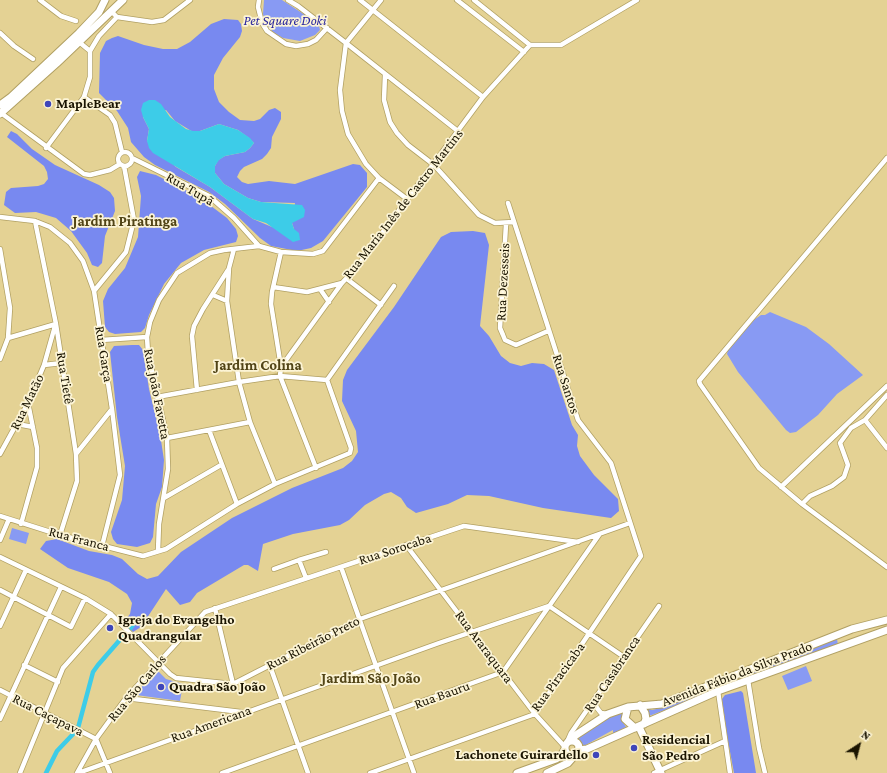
<!DOCTYPE html>
<html>
<head>
<meta charset="utf-8">
<style>
	body { margin:0 }
	#map { position:relative; width:887px; height:773px; overflow:hidden; background:#e4d294; font-family:"Crimson Pro",serif }
	canvas { display:block }
	.north { position:absolute; left:839px; top:725px; width:40px; height:40px; -webkit-text-stroke:3px #fcf4d5; paint-order:stroke; rotate:36deg; font-size:11px; font-weight:700; line-height:16px; text-align:center; color:#1a1400 }
	.north::after { content:''; display:block; margin:auto; width:14px; height:18px; background:#1a1400; clip-path:polygon(50% 0,100% 100%,50% 72%,0 100%) }
</style>
</head>
<body>
<div id="map">
<canvas width="887" height="773"></canvas>
<div class="north">N</div>
</div>
<script>
const g = document.querySelector('canvas').getContext('2d');
g.lineJoin = 'round';
function fill(path, color) {
  g.fillStyle = color;
  g.fill(path, 'evenodd');
}
function poly(rows) {
  const path = new Path2D();
  for (const r of rows) {
    if (r.length === 3) {
      path.moveTo(r[0] + r[2], r[1]);
      path.arc(r[0], r[1], r[2], 0, 2 * Math.PI);
      continue;
    }
    path.moveTo(r[0], r[1]);
    for (let i = 2; i < r.length; i += 2) path.lineTo(r[i], r[i + 1]);
  }
  return path;
}
function stroke(path, color, width, dash) {
  g.strokeStyle = color;
  g.lineWidth = width;
  g.lineCap = dash ? 'butt' : 'round';
  g.setLineDash(dash || []);
  g.stroke(path);
}
function write(font, color, halo, rows, align = 'center') {
  g.font = font + ' "Crimson Pro",serif';
  g.lineWidth = 3.5;
  g.setLineDash([]);
  g.textBaseline = 'middle';
  g.strokeStyle = halo;
  g.fillStyle = color;
  for (const [text, x, y, turn = 0] of rows) {
    g.save();
    g.translate(x, y);
    g.rotate((+turn || 0) * Math.PI / 180);
    g.textAlign = isNaN(turn) ? turn : align;
    if (halo) g.strokeText(text, 0, 0);
    g.fillText(text, 0, 0);
    g.restore();
  }
}
fill(poly([
	[264,0,282,0,305,15,319,26,320,30,315,35,300,41,283,38,274,33,266,24,263,14],
	[770,312,806,327,829,344,863,375,837,394,818,415,796,432,790,433,786,430,738,372,727,354,728,350,751,322,761,315,765,315],
	[12,528,29,533,26,544,9,539],
	[837,639,838,645,649,716,646,708,652,710,665,707],
	[806,666,812,681,788,690,782,676],
	[155,672,159,672,166,679,183,684,180,701,136,695,136,693],
	[623,712,622,721,626,727,613,734,613,730,582,747,577,741,583,733,612,716]
]), '#889af3');
fill(poly([
	[224,19,238,20,241,24,242,31,240,37,223,58,214,75,214,89,219,102,229,112,240,120,254,121,260,119,269,110,275,108,281,112,281,119,272,137,271,148,267,154,262,159,244,167,240,171,237,177,242,182,248,184,269,181,295,184,353,164,360,165,367,173,367,187,363,192,323,241,311,248,297,251,271,246,260,238,225,204,209,192,155,165,144,157,131,142,128,128,117,111,99,93,100,53,106,41,112,38,118,36,144,45,163,49,177,49,190,42,211,24],
	[166,110,175,121,193,132,200,131,219,124,238,130,249,138,254,143,250,148,245,152,225,156,218,160,215,166,215,173,224,184,248,198,261,202,295,203,292,223,294,229,272,227,253,219,210,187,176,167,147,141,149,129,143,117],
	[11,131,17,134,32,149,55,165,99,185,110,192,114,198,115,211,105,236,102,263,98,267,92,265,87,253,71,231,56,218,36,212,15,213,4,205,6,192,11,188,38,186,44,184,48,179,47,172,44,166,7,137],
	[140,171,156,175,199,197,227,218,236,229,238,236,236,242,204,250,181,263,164,284,149,315,145,328,141,332,115,334,109,332,105,327,103,301,108,289,125,268,138,237,141,196,137,177],
	[473,231,485,233,489,245,480,326,489,336,501,356,510,363,521,366,532,363,544,364,554,370,572,425,578,435,577,446,580,456,594,475,618,499,619,511,611,518,543,508,489,496,467,495,448,504,416,513,407,507,401,498,391,492,384,494,365,505,349,520,340,525,293,534,263,544,258,571,248,565,244,565,197,593,190,602,180,605,166,589,141,627,133,632,124,622,130,614,132,603,127,594,109,582,68,568,40,549,46,541,57,539,89,551,112,555,122,559,138,574,147,579,158,576,181,552,232,518,292,488,343,468,352,461,358,452,356,431,342,401,343,380,347,370,394,307,441,237,451,232],
	[132,345,139,345,143,350,149,389,160,434,164,460,162,487,156,504,153,537,150,543,137,547,117,544,113,539,111,532,122,500,125,466,117,417,110,352,114,346],
	[741,691,743,693,756,773,734,773,728,741,722,699,725,695]
]), '#7889f0');
fill(poly([
	[149,100,155,100,161,104,170,117,186,129,193,131,200,131,219,124,238,130,250,138,254,143,250,148,245,152,225,156,219,160,215,166,215,173,224,184,248,198,261,202,302,205,305,210,304,217,292,223,294,229,299,233,300,240,293,242,266,223,253,219,210,187,153,153,149,148,147,141,149,129,143,117,141,110,143,103]
]), '#3dcce8');
stroke(poly([
	[130,629,133,625],
	[78,728,93,672,98,665,125,634],
	[46,773,57,751,75,732]
]), '#3dcce8', 4.5);
const street = poly([
	[40,0,61,16,76,21],
	[259,0,258,7,262,23,267,31,286,44,296,46,308,44,316,40,327,28],
	[288,0,298,6,346,43,459,132],
	[360,0,483,97],
	[381,0,346,43,340,90,342,111,348,134,366,164,379,178,407,199],
	[457,0,524,52],
	[474,0,530,45],
	[112,12,117,17,152,22,164,20,190,0],
	[0,33,14,46,33,59],
	[79,42,90,51],
	[530,45,561,45,637,0],
	[385,75,384,100,390,122,397,133,408,145,434,165,479,215,495,223,514,222],
	[84,97,110,115,115,123,122,152],
	[1,113,84,174,90,175,110,170,120,164],
	[46,148,84,97,90,77,90,51,99,36,117,17],
	[125,159,7],
	[132,158,209,196,234,218,259,246],
	[887,158,699,381,700,384,759,468,802,504,887,567],
	[0,217,35,221,50,227,70,243,83,261,94,291,112,409,120,475,102,546],
	[35,221,56,324,76,454,77,481,60,535],
	[506,224,500,328,503,335,505,340,516,345,548,331],
	[0,249,10,308,8,338,0,359],
	[234,249,229,268,227,301,239,382,250,422,275,484],
	[281,252,272,292,271,304,281,367,280,376,316,468],
	[347,279,381,305],
	[273,287,307,292,342,283],
	[320,289,329,302],
	[94,291,126,252,134,220,124,166],
	[213,295,227,301],
	[8,338,56,324],
	[101,340,147,337],
	[44,365,62,363],
	[281,367,342,283,356,268,483,97,530,45],
	[327,380,394,286],
	[197,390,192,336,194,326,203,309,228,270],
	[157,397,239,382,280,376,327,380],
	[865,420,887,395],
	[17,424,33,427],
	[209,430,237,504],
	[167,438,250,422],
	[0,454,28,403,44,365,55,326],
	[76,454,112,409],
	[781,487,887,386],
	[164,498,221,465],
	[802,504,810,496,832,486,844,477,848,465,840,443,851,428,865,420,887,448],
	[0,516,60,535,143,556,166,549,237,504,275,484,350,453,351,448,327,380],
	[21,524,37,467,37,448,28,403],
	[0,540,9,519],
	[406,545,535,714,565,747],
	[158,551,159,524,168,469,167,438,148,353,147,337,150,322,159,300,177,273,210,253,224,250,259,246,281,252,313,254,323,251,379,178],
	[0,557,85,598,111,614,170,674,176,678,233,684,360,619,630,523],
	[299,560,326,552],
	[341,567,414,773],
	[274,569,299,560,306,578],
	[0,590,71,627,85,598],
	[215,608,233,684],
	[0,626,26,570],
	[24,665,58,682],
	[270,666,308,773],
	[748,680,759,748,765,773],
	[0,690,96,739],
	[718,691,730,773],
	[126,698,241,712],
	[594,701,597,708,601,713,608,714],
	[0,719,61,587],
	[96,739,110,773],
	[568,740,571,733,659,606],
	[20,773,63,668,111,614],
	[77,773,96,739,126,698,205,612,464,526,578,542],
	[78,773,439,643,549,606,624,657],
	[222,773,503,672,599,535],
	[370,773,535,714,641,556,611,463,578,420,508,203],
	[654,773,725,741]
]);
const secondary = poly([
	[0,105,11,97,79,33,99,12,105,0],
	[0,114,57,63,123,0],
	[640,705,645,713,646,719,644,724],
	[628,707,625,719,635,728],
	[639,727,661,773],
	[572,748,7],
	[568,742,576,735,608,714,628,707,662,704,852,629,887,620],
	[578,750,587,749,718,691,887,630],
	[517,773,556,759,561,756,565,749],
	[547,773,568,763,575,755]
]);
stroke(street, '#b1a063', 6);
stroke(secondary, '#b1a063', 9);
stroke(street, '#fff', 4.5);
stroke(secondary, '#fff', 7);
for (const [x, y, r, color] of [
	[48,104,4,"#3f46ba"],
	[110,628,4,"#3f46ba"],
	[161,687,4,"#3f46ba"],
	[634,748,4,"#3f46ba"],
	[596,755,4,"#3f46ba"]
]) {
  const dot = new Path2D();
  dot.arc(x, y, r, 0, 2 * Math.PI);
  g.fillStyle = color;
  g.fill(dot);
  stroke(dot, '#fcf4d5', 1.5);
}
write('italic 14px', '#2a269d', '#fcf4d5', [
	["Pet Square Doki",285,21]
]);
write('bold 14px', '#1a1400', '#fcf4d5', [
	["MapleBear",56,104],
	["Igreja do Evangelho",118,620],
	["Quadrangular",118,636],
	["Quadra São João",169,687],
	["Residencial",642,740],
	["São Pedro",642,756],
	["Lachonete Guirardello",588,755,"right"]
], 'left');
write('14px', '#1a1400', '#fcf4d5', [
	["Rua Tupã",190,189,30],
	["Rua Maria Inês de Castro Martins",403,204,-52],
	["Rua Dezesseis",503,282,-87],
	["Rua Garça",104,354,81],
	["Rua Tietê",65,378,81],
	["Rua Santos",566,384,72],
	["Rua João Favetta",157,394,79],
	["Rua Matão",27,402,-64],
	["Rua Franca",79,539,15],
	["Rua Sorocaba",395,549,-18],
	["Rua Ribeirão Preto",313,643,-27],
	["Rua Araraquara",484,647,53],
	["Rua Casabranca",612,674,-56],
	["Avenida Fábio da Silva Prado",737,674,-21],
	["Rua Piracicaba",558,677,-54],
	["Rua São Carlos",137,688,-50],
	["Rua Bauru",442,695,-20],
	["Rua Caçapava",48,715,27],
	["Rua Americana",211,724,-20]
]);
write('bold 15px', '#514416', '#fcf4d5', [
	["Jardim Piratinga",125,221],
	["Jardim Colina",258,365],
	["Jardim São João",371,678]
]);
</script>
</body>
</html>
